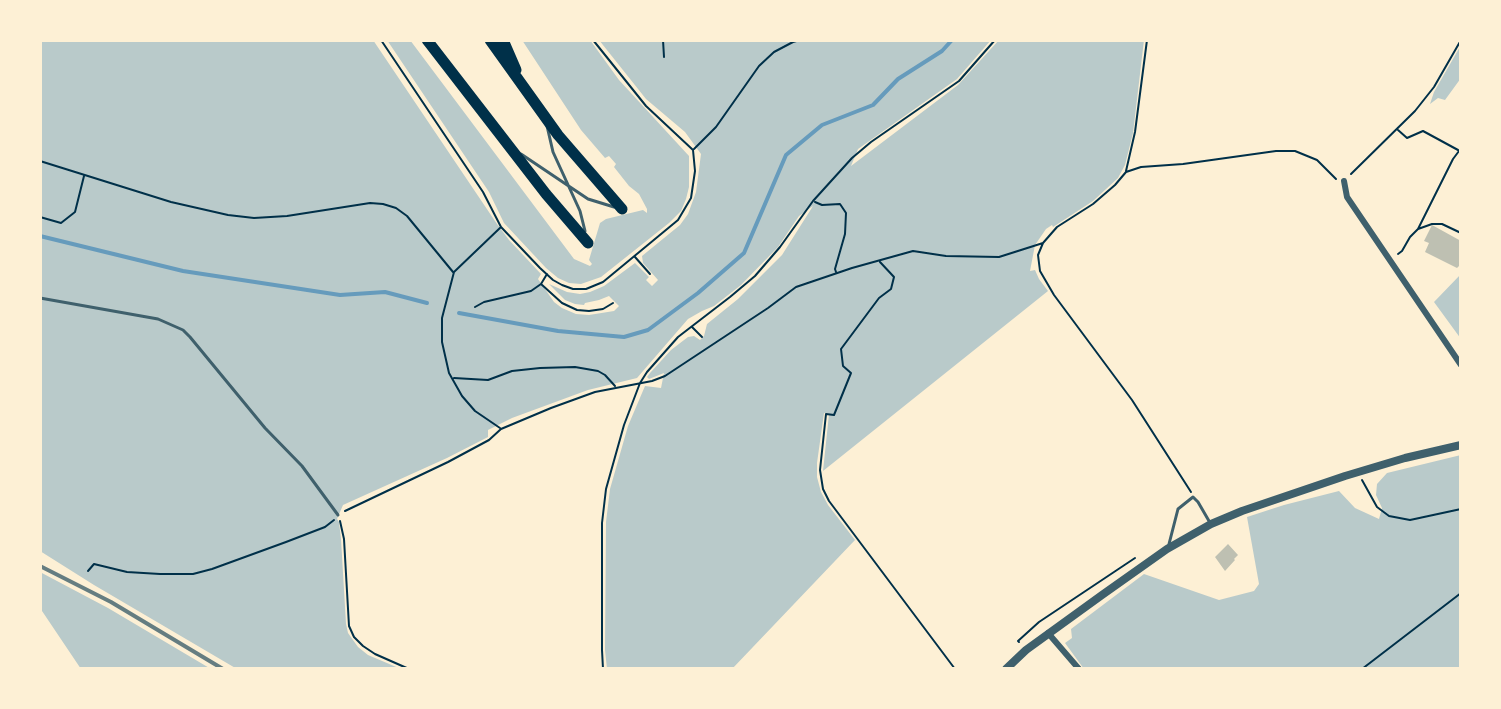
<!DOCTYPE html>
<html>
<head>
<meta charset="utf-8">
<style>
	body { margin:0 }
	#map { position:relative; width:1501px; height:709px; overflow:hidden; background:#fdf0d5; font-family:Merriweather,serif }
	canvas { display:block }
	.frame { position:absolute; inset:0; border:42px solid #fdf0d5; pointer-events:none }
</style>
</head>
<body>
<div id="map">
<canvas width="1501" height="709"></canvas>
<div class="frame"></div>
</div>
<script>
const g = document.querySelector('canvas').getContext('2d');
g.lineJoin = 'round';
function fill(path, color) {
  g.fillStyle = color;
  g.fill(path, 'evenodd');
}
function poly(rows) {
  const path = new Path2D();
  for (const r of rows) {
    path.moveTo(r[0], r[1]);
    for (let i = 2; i < r.length; i += 2) path.lineTo(r[i], r[i + 1]);
  }
  return path;
}
function stroke(path, color, width, dash) {
  g.strokeStyle = color;
  g.lineWidth = width;
  g.lineCap = dash ? 'butt' : 'round';
  g.setLineDash(dash || []);
  g.stroke(path);
}
fill(poly([
	[40,40,373,40,497,224,509,240,541,274,538,279,554,302,562,308,576,314,589,315,614,311,619,306,609,296,599,300,585,303,584,305,575,304,565,300,549,284,567,292,580,294,590,292,604,286,635,263,649,277,646,280,652,286,658,280,643,263,642,256,680,225,688,214,696,192,701,154,685,132,646,99,599,40,991,40,957,79,858,149,851,166,958,85,999,40,1144,40,1133,133,1125,165,1118,178,1093,201,1053,227,1052,225,1046,229,1035,245,1030,271,1035,270,1039,279,1048,291,823,471,829,414,824,413,817,463,817,477,821,492,828,505,855,540,732,669,607,669,605,650,606,522,610,489,628,426,645,386,661,388,664,373,649,379,647,377,650,373,671,350,688,337,694,336,700,340,704,336,707,324,738,299,782,255,813,206,799,216,778,247,741,285,714,306,702,311,688,319,637,378,588,390,512,418,488,430,488,437,447,458,343,505,337,519,339,522,341,539,346,624,348,633,358,647,368,655,401,669,237,669,94,585,40,551],
	[387,40,410,40,574,259,590,266,592,264,589,260,600,223,606,219,643,210,647,213,647,209,639,194,629,186,614,167,616,164,609,156,605,158,581,130,522,40,590,40,619,80,689,156,689,187,686,199,681,211,669,223,601,277,581,284,569,283,558,278,546,268,504,223,489,192],
	[1461,45,1461,78,1445,100,1438,98,1430,104,1434,92],
	[1461,274,1461,339,1434,302],
	[1461,455,1461,669,1084,669,1065,643,1072,638,1071,629,1144,574,1219,600,1254,591,1259,584,1247,517,1284,505,1339,491,1355,508,1379,519,1382,508,1376,495,1377,484,1387,473],
	[40,572,108,608,211,669,81,669,40,608]
]), '#b9caca');
stroke(poly([
	[40,236,183,271,340,295,385,292,427,303],
	[459,313,558,331,624,337,648,330,698,293,744,253,786,155,822,125,873,105,898,79,942,51,952,40]
]), '#669bbc', 4);
fill(poly([
	[1432,225,1461,241,1461,264,1457,268,1425,252,1429,243,1424,241],
	[1228,544,1238,555,1234,559,1235,560,1225,571,1215,557]
]), '#bec0b2');
stroke(poly([
	[381,40,483,192,501,227],
	[663,40,664,57],
	[1398,130,1407,138,1423,131,1458,150],
	[694,149,716,127,759,66,774,52,793,42,800,40],
	[40,161,171,202,228,215,254,218,287,216,370,203,383,204,396,208,407,216,453,272],
	[1126,171,1135,132,1147,40],
	[1351,174,1415,111,1434,87,1461,40],
	[815,202,822,205,840,204,846,213,845,234,835,269,836,272],
	[40,217,61,223,75,212,84,176],
	[1418,229,1453,159,1459,151,1461,152],
	[1398,254,1402,251,1410,237,1418,229,1432,224,1442,224,1461,233],
	[635,257,650,274],
	[880,262,894,277,891,289,879,298,841,349,843,366,851,373,834,415,826,414,820,470,823,489,829,501,955,669],
	[541,284,562,303,577,310,589,311,603,309,613,303],
	[475,307,484,302,531,291,541,284,547,274],
	[692,327,702,337],
	[454,378,488,380,512,371,540,368,575,367,598,371,605,375,615,386],
	[500,428,475,411,462,396,449,373,442,342,442,318,454,272,501,227,540,268,553,280,562,285,573,289,586,289,603,282,678,220,691,198,695,171,693,150,646,106,593,40],
	[1362,480,1377,507,1389,516,1410,520,1461,509],
	[1191,492,1132,400,1054,295,1040,271,1038,255,1043,243,1057,227,1093,204,1115,185,1126,172,1141,167,1183,164,1276,151,1295,151,1317,160,1336,179],
	[345,511,448,462,489,440,501,429,551,408,595,392,652,381,665,376,768,308,796,287,852,268,913,251,946,256,999,257,1043,243],
	[340,521,344,539,349,626,354,637,363,646,375,654,409,669],
	[88,571,94,564,127,572,160,574,193,574,212,569,286,542,325,527,334,520],
	[1019,642,1018,641,1039,622,1135,558],
	[603,669,602,650,602,523,606,489,624,425,640,383,647,372,678,337,730,297,755,276,780,247,813,201,852,158,871,142,959,81,995,40],
	[1362,669,1461,593]
]), '#003049', 2);
stroke(poly([
	[547,126,553,152,580,211,585,231],
	[521,154,588,199,614,207],
	[40,298,158,319,183,330,190,337,265,428,302,466,338,515],
	[1169,544,1178,509,1193,497,1198,502,1209,521]
]), '#3f606c', 3);
stroke(poly([
	[1344,181,1347,197,1461,365],
	[1048,633,1079,669]
]), '#3f606c', 6);
stroke(poly([
	[1006,669,1026,650,1102,595,1167,549,1211,524,1242,511,1345,476,1405,458,1461,445]
]), '#3f606c', 8);
stroke(poly([
	[427,40,546,194,588,243],
	[490,40,558,135,622,209],
	[503,40,516,70]
]), '#003049', 11);
stroke(poly([
	[40,566,111,602,223,669]
]), '#657d81', 4);
</script>
</body>
</html>
